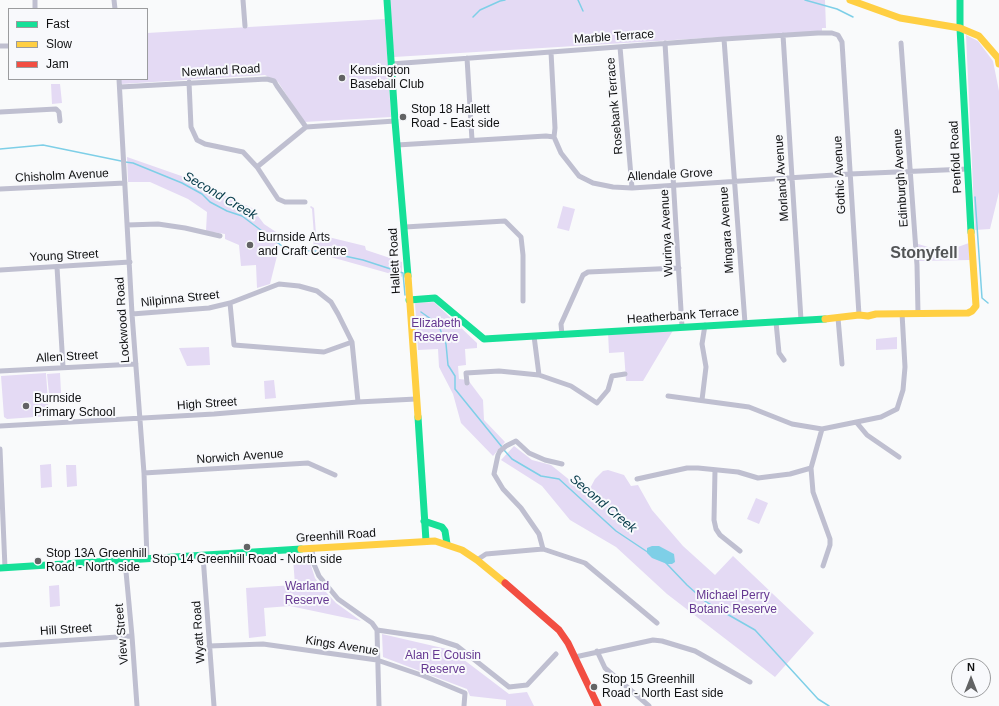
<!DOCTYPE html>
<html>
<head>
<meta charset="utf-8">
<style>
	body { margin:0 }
	#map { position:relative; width:999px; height:706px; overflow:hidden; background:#f9fafb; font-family:Helvetica,sans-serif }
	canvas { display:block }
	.legend { position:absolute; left:8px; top:8px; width:140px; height:72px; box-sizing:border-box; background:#f8f9fc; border:1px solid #9b9c9e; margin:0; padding:5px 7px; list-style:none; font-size:12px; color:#101112 }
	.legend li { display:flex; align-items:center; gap:8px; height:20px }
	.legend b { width:20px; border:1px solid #9b9c9e }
	.north { position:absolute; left:951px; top:658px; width:40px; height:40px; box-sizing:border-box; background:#f8f9fc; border:1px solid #9b9c9e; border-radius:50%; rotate:0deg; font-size:11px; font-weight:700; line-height:16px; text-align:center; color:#101112 }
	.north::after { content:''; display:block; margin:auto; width:14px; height:18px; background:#626364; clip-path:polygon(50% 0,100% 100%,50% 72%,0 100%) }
</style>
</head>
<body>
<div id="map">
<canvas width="999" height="706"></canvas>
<ul class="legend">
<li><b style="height:5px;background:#16e098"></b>Fast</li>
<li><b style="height:5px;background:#ffcf43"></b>Slow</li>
<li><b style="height:5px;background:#f24e42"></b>Jam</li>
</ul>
<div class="north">N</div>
</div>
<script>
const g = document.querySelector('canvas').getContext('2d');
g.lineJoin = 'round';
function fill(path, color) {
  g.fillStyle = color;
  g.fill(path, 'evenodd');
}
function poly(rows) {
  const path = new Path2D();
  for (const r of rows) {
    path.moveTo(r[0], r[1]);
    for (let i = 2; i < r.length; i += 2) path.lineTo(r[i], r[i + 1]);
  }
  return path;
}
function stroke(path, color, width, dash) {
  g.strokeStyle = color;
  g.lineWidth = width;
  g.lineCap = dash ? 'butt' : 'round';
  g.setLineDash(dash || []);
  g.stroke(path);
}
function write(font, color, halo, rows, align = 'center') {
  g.font = font + ' Helvetica,sans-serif';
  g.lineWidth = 4;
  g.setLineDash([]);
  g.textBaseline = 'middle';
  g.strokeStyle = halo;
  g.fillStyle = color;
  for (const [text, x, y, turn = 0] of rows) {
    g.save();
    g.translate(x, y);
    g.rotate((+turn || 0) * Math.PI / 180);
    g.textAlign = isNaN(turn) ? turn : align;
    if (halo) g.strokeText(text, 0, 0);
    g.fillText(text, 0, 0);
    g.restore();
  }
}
fill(poly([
	[389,0,825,0,826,28,822,28,822,31,394,57],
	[385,19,391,117,304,122,278,82,265,75,121,84,121,79,147,79,147,33],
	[966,35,978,41,993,61,999,91,999,192,990,229,975,230],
	[51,84,60,84,62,103,52,104],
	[127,157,190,179,252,208,264,224,282,236,270,284,257,288,256,265,241,266,239,245,225,239,225,234,206,231,207,212,188,199,150,182,128,182],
	[311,206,314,208,316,234,365,246,366,250,402,262,402,277,313,252,314,235,312,209,310,207],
	[563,206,575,209,569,231,557,228],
	[969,243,970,260,919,261,918,244,935,249,952,249],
	[434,302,477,343,477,348,465,349,466,365,458,366,459,379,468,380,483,400,484,420,505,442,493,456,461,423,453,394,439,367,438,349,418,350,415,303],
	[675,327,643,381,626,381,624,352,609,353,608,332],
	[897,337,897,349,876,350,876,339],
	[209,347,210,365,187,366,179,348],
	[46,373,49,416,7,419,4,417,1,376],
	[60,373,61,393,49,394,47,374],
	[274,380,276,398,265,399,264,381],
	[514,446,532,460,551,465,587,494,595,479,603,471,608,470,624,475,631,486,638,485,652,510,683,546,715,575,733,556,814,633,775,677,667,594,616,547,570,520,542,486,501,460],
	[51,464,52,487,41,488,40,465],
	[66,465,76,465,77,486,67,487],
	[756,498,768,503,759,524,747,519],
	[308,556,315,578,325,591,336,603,361,621,290,606,264,608,266,636,249,638,246,588,295,585,293,558],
	[59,585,60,606,50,607,49,586],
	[382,634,451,650,509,694,527,692,534,706,506,706,506,700,470,696,467,689,383,657]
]), '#e4daf4');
fill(poly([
	[652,546,659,546,674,554,675,562,672,564,667,564,652,558,647,553,647,548]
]), '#7ecfe7');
stroke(poly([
	[578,0,583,11],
	[805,0,837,9,853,17],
	[473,17,480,10,500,1,505,0],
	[0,149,43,145,121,161],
	[125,162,133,163,182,183,202,194,210,202,227,211,242,216,286,249,326,252,363,260,403,273,405,295],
	[975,197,982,298,988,303],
	[421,312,438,324,446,344,448,365,455,376,455,389,502,447],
	[504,450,512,459,541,476,559,479,616,531,649,553],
	[666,563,687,585,706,602,755,630,818,699,829,706]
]), '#7ecfe7', 1.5);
stroke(poly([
	[35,0,35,9],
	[114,0,115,9],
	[243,0,245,26],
	[783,35,801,320],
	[724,39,745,323],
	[665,43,682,327],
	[901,43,917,265,918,313],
	[0,46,9,46],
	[620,47,632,188],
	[551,52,555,128,554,137],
	[467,58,472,140],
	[391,64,724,39,818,33,832,33,838,35,842,42,859,315],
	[119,79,132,314,144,473,147,559],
	[189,82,191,127,197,140,205,144,243,152,257,167,278,199,285,202,305,202],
	[120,87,267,79,274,81,277,86,306,127,395,121],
	[0,112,56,109,59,112,60,121],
	[397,145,546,136,554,137,561,153,579,176,593,183,613,187,632,188,850,174,967,169],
	[257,167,306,127],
	[0,189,125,183],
	[127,225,158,224,185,228,220,236],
	[405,227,505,221,521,237,523,255,523,301],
	[57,267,63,367],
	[0,270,130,262],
	[230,303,234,345,324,352,352,342],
	[132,314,209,308,230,303,279,284,299,286,317,291,331,302,338,314,352,342,358,402],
	[838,318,842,364],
	[776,322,779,353,784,360],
	[562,335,561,324,583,275,588,272,679,268],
	[534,336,539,375],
	[0,371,136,364],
	[467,383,466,373,499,371,539,375,571,386,597,403,608,390,612,376,625,374],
	[668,396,749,407,792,424,822,429,881,417,897,409,903,390,905,367,902,313],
	[702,400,706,367,702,344,705,325],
	[857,423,867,435,899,457],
	[0,426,214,414,358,402,416,399],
	[822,429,811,468,813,492,830,539,830,545,823,566],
	[0,449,5,568],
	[715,470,714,520,716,529,720,535,740,551],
	[144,473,308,463,335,475],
	[637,479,687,468,698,468,738,472,758,478,790,474,811,468],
	[312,548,313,562,319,576,338,599,372,623,377,630,432,638,457,646,509,687,527,685,556,654],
	[543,549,585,563,657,623],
	[203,556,214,706],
	[477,560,486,554,543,549,539,534,521,508,503,489,494,474,498,455,500,451,506,446,516,441,529,453,545,460,562,464],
	[125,561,132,636,137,706],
	[377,630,379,706],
	[0,645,132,636],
	[209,646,263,644,377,660,424,676,465,693,464,706],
	[597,651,605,668,649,706],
	[575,657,653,640,662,641,695,651,750,682]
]), '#bfbfd0', 5);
stroke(poly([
	[387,0,395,121,408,276],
	[960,0,960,28,971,232],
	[409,300,435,298,484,339,825,319],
	[418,417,426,541],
	[424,521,442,527,445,531,447,544],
	[0,568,301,549]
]), '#16e098', 7);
stroke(poly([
	[850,0,900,18,960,28,979,36,998,58,999,64],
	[408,276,418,417],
	[825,319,859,315,868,316,876,314,968,313,972,311,976,306,971,232],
	[301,549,435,541,462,550,477,560,505,583]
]), '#ffcf43', 7);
stroke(poly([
	[505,583,559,630,568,643,598,706]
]), '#f24e42', 7);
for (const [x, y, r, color] of [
	[342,78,4,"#626364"],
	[403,117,4,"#626364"],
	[250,245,4,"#626364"],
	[26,406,4,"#626364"],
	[247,547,4,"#626364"],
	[38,561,4,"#626364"],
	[594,687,4,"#626364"]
]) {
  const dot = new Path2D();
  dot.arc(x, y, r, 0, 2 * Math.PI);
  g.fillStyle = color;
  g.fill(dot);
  stroke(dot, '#f8f9fc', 1.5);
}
write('12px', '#101112', '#f8f9fc', [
	["Marble Terrace",614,37,-4],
	["Newland Road",221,71,-3],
	["Rosebank Terrace",615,106,-95],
	["Penfold Road",956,157,-93],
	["Allendale Grove",670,175,-3],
	["Gothic Avenue",840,175,-93],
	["Chisholm Avenue",62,176,-3],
	["Morland Avenue",782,178,-94],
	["Edinburgh Avenue",901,178,-94],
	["Mingara Avenue",727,230,-94],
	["Wurinya Avenue",667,233,-93],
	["Young Street",64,256,-3],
	["Hallett Road",395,261,-93],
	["Nilpinna Street",180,299,-6],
	["Heatherbank Terrace",683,316,-4],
	["Lockwood Road",123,320,-94],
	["Allen Street",67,357,-3],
	["High Street",207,404,-4],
	["Norwich Avenue",240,457,-4],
	["Greenhill Road",336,536,-4],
	["Hill Street",66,630,-4],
	["Wyatt Road",199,632,-94],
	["View Street",122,634,-95],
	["Kings Avenue",342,646,9]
]);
write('12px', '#101112', '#f8f9fc', [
	["Kensington",350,71],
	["Baseball Club",350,85],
	["Stop 18 Hallett",411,110],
	["Road - East side",411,124],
	["Burnside Arts",258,238],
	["and Craft Centre",258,252],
	["Burnside",34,399],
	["Primary School",34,413],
	["Stop 13A Greenhill",46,554],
	["Road - North side",46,568],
	["Stop 14 Greenhill Road - North side",247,560,"center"],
	["Stop 15 Greenhill",602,680],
	["Road - North East side",602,694]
], 'left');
write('12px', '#653891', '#f8f9fc', [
	["Elizabeth",436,324],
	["Reserve",436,338],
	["Warland",307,587],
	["Reserve",307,601],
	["Michael Perry",733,596],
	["Botanic Reserve",733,610],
	["Alan E Cousin",443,656],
	["Reserve",443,670]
]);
write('italic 13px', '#023847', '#f8f9fc', [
	["Second Creek",220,196,30],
	["Second Creek",603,504,40]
]);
write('bold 16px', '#525456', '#f8f9fc', [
	["Stonyfell",924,254]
]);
</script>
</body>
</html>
